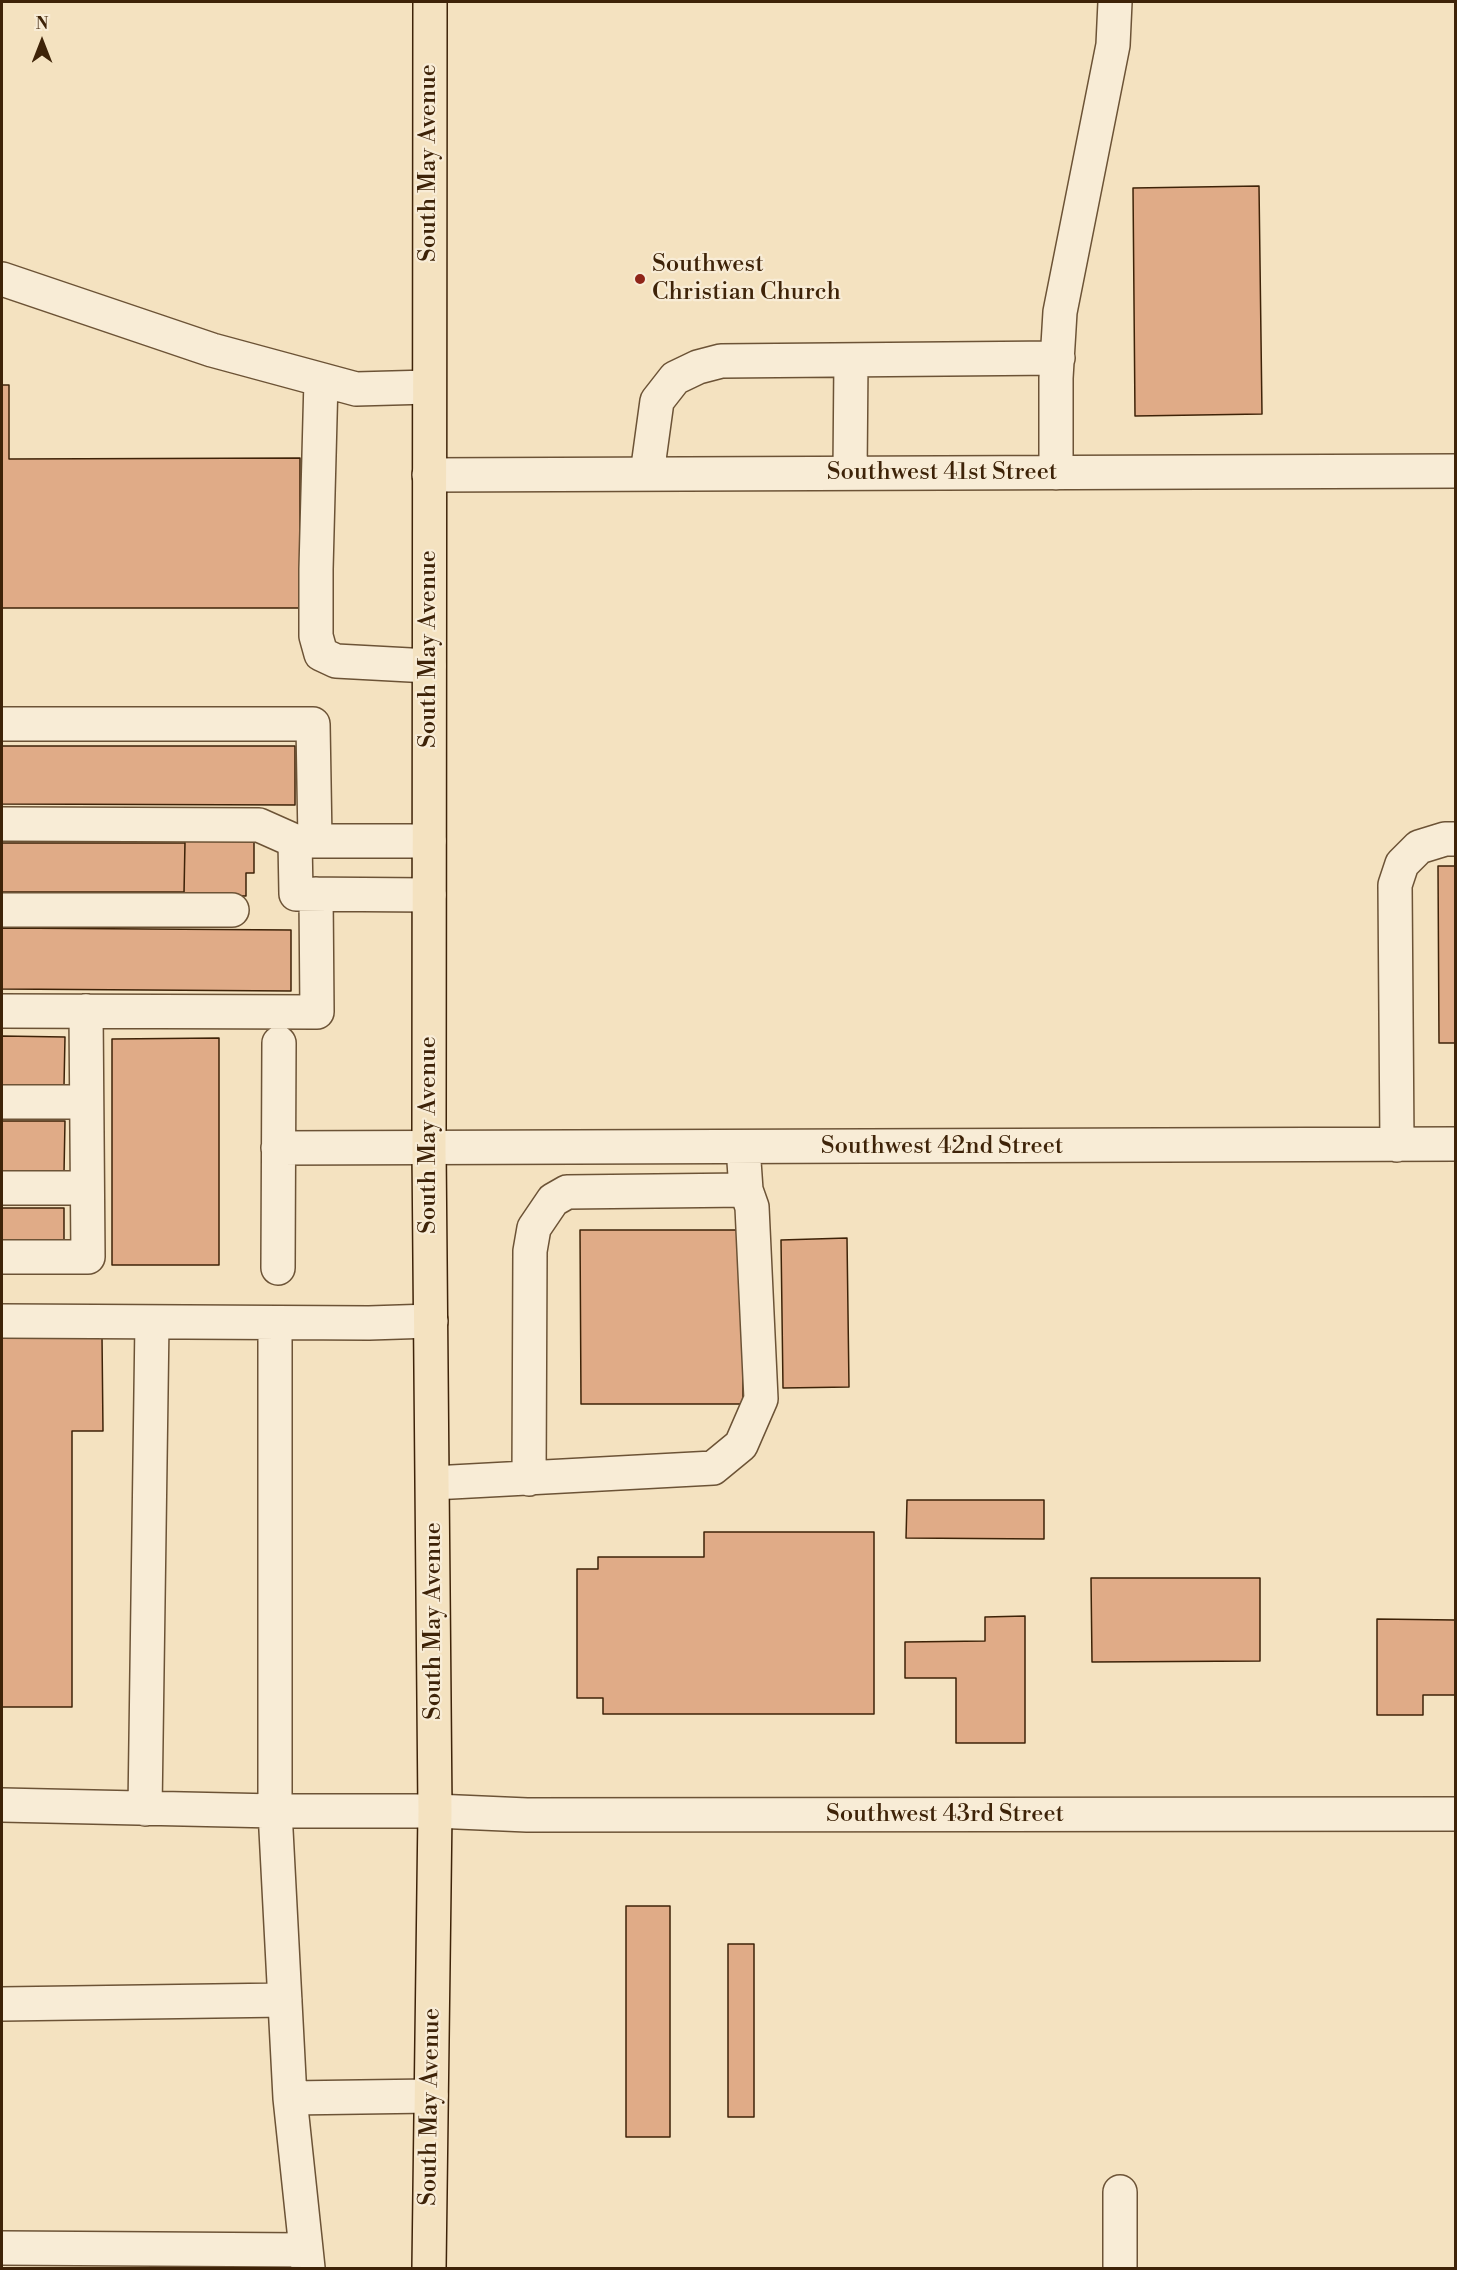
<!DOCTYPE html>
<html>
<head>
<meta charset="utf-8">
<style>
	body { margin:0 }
	#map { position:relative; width:1457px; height:2270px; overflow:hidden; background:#f4e2c0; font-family:"Libre Bodoni",serif }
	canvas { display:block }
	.frame { position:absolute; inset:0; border:3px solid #3e2308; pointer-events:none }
	.north { position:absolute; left:12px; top:12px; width:60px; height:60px; -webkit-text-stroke:4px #f8ecd6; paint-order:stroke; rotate:0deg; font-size:16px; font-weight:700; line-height:24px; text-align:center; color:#3e2308 }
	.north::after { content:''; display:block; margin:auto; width:21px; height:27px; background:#3e2308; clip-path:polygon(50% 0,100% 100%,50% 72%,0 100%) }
</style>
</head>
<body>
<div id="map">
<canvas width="1457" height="2270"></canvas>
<div class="frame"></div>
<div class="north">N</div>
</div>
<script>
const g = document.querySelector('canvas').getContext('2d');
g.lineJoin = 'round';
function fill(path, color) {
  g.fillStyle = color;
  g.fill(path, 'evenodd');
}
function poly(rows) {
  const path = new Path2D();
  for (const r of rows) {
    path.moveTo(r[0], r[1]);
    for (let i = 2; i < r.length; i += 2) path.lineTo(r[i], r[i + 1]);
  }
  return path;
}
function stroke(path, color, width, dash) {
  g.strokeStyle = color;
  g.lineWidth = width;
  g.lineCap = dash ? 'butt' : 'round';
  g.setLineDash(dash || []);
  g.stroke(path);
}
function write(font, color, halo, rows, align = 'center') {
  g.font = font + ' "Libre Bodoni",serif';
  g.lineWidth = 4.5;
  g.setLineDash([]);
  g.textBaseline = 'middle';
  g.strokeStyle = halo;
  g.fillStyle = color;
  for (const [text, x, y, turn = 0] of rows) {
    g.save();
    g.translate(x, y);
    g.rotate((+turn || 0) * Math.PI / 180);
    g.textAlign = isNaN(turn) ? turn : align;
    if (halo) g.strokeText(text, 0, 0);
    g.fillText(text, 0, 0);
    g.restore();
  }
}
const building = poly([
	[1259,186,1262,414,1135,416,1133,188,1259,186],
	[2,385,9,385,9,459,300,458,300,608,2,608,2,385],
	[2,746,295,746,295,805,2,804,2,746],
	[185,840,254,841,254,873,246,873,246,896,184,895,185,840],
	[2,843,185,843,184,892,2,892,2,843],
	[1438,866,1456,866,1456,1043,1439,1043,1438,866],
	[2,928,291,930,291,991,2,989,2,928],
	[2,1036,65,1037,64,1086,2,1086,2,1036],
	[219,1038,219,1265,112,1265,112,1039,219,1038],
	[2,1121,65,1121,64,1173,2,1172,2,1121],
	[2,1208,64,1208,64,1249,2,1249,2,1208],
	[580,1230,743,1230,743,1404,581,1404,580,1230],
	[847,1238,849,1387,783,1388,781,1240,847,1238],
	[102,1336,103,1431,72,1431,72,1707,2,1707,2,1337,102,1336],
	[907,1500,1044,1500,1044,1539,906,1538,907,1500],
	[704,1532,874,1532,874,1714,603,1714,603,1698,577,1698,577,1569,598,1569,598,1557,704,1557,704,1532],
	[1091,1578,1260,1578,1260,1661,1092,1662,1091,1578],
	[1025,1616,1025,1743,956,1743,956,1678,905,1678,905,1642,985,1641,985,1617,1025,1616],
	[1377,1619,1455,1620,1455,1695,1423,1695,1423,1715,1377,1715,1377,1619],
	[626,1906,670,1906,670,2137,626,2137,626,1906],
	[728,1944,754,1944,754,2117,728,2117,728,1944]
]);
fill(building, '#e0ab87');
stroke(building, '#3e2308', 1.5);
const minor = poly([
	[2,279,212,350,356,389,429,387],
	[321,380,316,569,316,636,321,654,336,661,429,666],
	[850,473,851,360],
	[1056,473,1056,378,1060,312,1113,45,1115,2],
	[647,474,657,401,675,378,698,367,721,361,1058,358],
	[429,475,1456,471],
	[2,724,313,724,315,841],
	[2,824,259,825,295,841],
	[429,895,296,894,295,841,429,841],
	[2,910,232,910],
	[2,1011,317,1012,316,894],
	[2,1102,86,1102],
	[1397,1145,1395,885,1402,864,1419,847,1445,839,1456,839],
	[278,1148,1456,1144],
	[2,1188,87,1188],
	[2,1257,88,1257,86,1011],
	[278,1268,279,1043],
	[2,1321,369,1323,431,1321],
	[529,1479,530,1251,534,1228,553,1200,567,1192,746,1190],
	[433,1483,713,1468,741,1445,761,1399,752,1207,746,1190,743,1147],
	[2,1805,275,1811,275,1323],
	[145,1809,152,1322],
	[2,2004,285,2000],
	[290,2098,431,2096],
	[1120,2192,1120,2268],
	[2,2248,306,2250],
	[308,2268,290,2098,275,1811,435,1811,527,1815,1456,1814]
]);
const major = poly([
	[429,2268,435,1811,429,1149,430,2]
]);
stroke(minor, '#6c5336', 36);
stroke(major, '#3e2308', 36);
stroke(minor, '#f8ecd6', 33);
stroke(major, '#f4e2c0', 33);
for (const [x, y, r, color] of [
	[640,279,6,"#8f2418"]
]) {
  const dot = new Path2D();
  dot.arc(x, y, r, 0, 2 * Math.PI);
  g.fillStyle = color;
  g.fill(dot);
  stroke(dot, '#f8ecd6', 2);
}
write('24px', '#3e2308', '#f8ecd6', [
	["South May Avenue",429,163,-90],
	["Southwest 41st Street",942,473],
	["South May Avenue",429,649,-90],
	["South May Avenue",429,1135,-90],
	["Southwest 42nd Street",942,1147],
	["South May Avenue",434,1621,-90],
	["Southwest 43rd Street",945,1815],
	["South May Avenue",431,2107,-89]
]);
write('24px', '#3e2308', '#f8ecd6', [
	["Southwest",652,265],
	["Christian Church",652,293]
], 'left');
</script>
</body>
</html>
